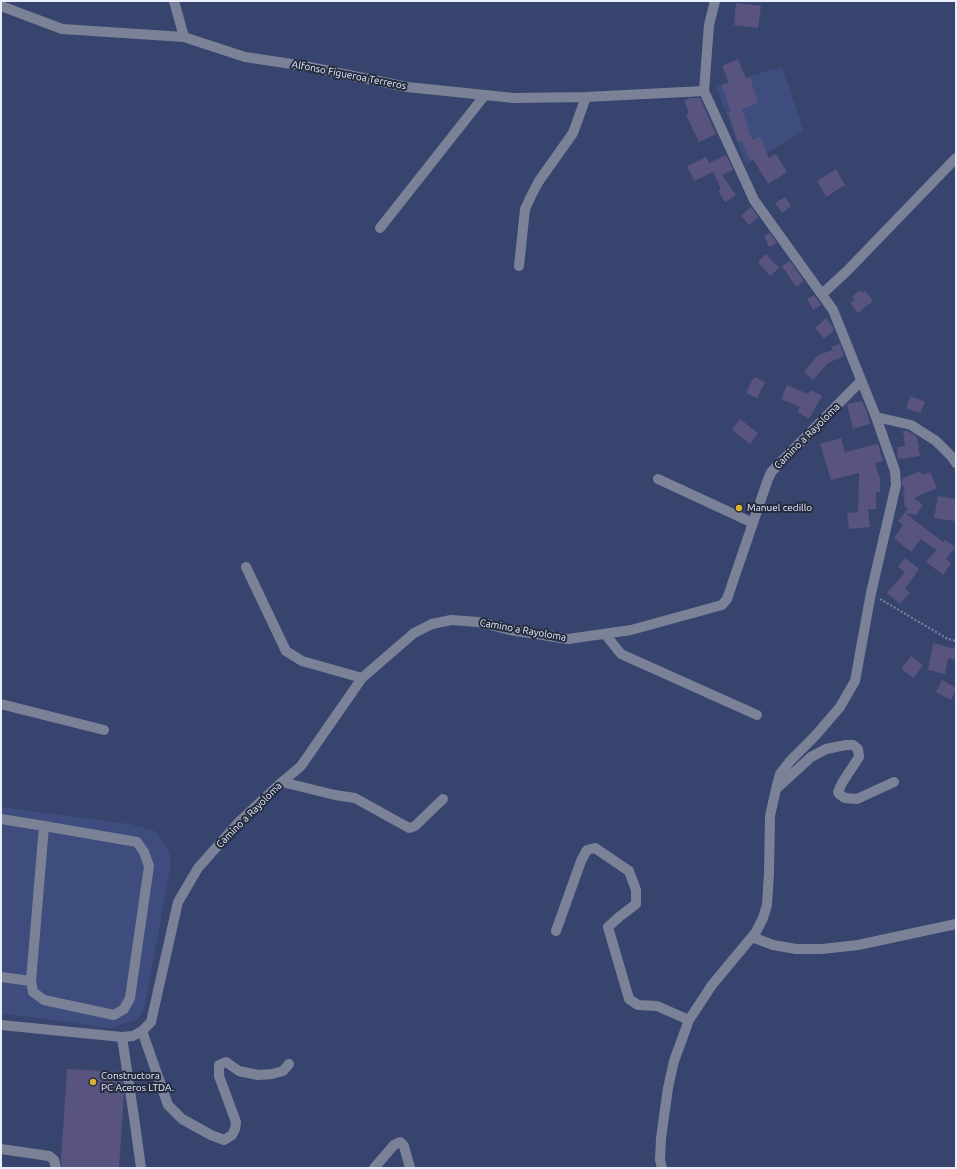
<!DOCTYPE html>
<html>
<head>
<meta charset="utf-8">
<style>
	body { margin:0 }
	#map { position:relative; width:957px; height:1169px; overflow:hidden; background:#37446d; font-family:Ubuntu,sans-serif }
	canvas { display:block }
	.frame { position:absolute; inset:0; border:2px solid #e9eefe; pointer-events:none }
</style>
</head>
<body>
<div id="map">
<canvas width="957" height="1169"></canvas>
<div class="frame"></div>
</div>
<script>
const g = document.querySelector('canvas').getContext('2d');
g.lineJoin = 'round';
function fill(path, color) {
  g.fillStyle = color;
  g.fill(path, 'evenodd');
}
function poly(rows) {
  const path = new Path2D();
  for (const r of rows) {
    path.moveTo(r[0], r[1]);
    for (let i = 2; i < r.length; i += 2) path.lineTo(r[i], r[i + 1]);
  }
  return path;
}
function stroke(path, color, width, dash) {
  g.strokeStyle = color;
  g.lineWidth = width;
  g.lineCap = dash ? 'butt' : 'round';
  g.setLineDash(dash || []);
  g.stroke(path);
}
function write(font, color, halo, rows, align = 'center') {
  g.font = font + ' Ubuntu,sans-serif';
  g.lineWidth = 4;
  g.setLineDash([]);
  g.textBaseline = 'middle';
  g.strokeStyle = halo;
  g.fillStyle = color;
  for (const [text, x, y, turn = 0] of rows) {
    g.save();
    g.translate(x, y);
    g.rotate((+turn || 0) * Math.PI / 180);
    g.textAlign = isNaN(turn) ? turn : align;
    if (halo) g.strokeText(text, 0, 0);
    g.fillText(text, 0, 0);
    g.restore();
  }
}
fill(poly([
	[782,67,804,131,746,165,716,86],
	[1,807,130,824,155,831,163,842,170,855,170,871,144,1009,138,1019,110,1028,1,1013]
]), '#3e4d7d');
fill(poly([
	[736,3,761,6,758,28,734,25],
	[738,59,746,78,750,77,758,103,742,109,752,140,760,137,769,158,776,154,787,172,768,184,753,159,750,160,742,141,738,142,728,113,731,112,722,85,729,83,722,66],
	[689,98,700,98,716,134,699,142,686,115,689,113,684,101],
	[726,155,733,170,722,175,736,195,725,202,718,191,721,189,713,172,694,181,687,166,706,157,709,163],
	[836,169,845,185,826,197,817,181],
	[785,197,791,206,782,213,775,203],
	[751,207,758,217,749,225,741,216],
	[770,233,777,243,769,247,764,236],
	[766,254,779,268,770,276,758,262],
	[790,261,804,281,796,287,782,266],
	[860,290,862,293,865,291,873,301,858,313,850,303,855,300,852,297],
	[814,295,821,305,813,310,807,299],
	[826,318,833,327,834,330,824,339,815,328],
	[840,344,844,356,828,363,813,380,804,372,818,355,833,350,831,347],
	[754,377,765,382,757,398,746,393],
	[787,385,808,394,811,390,822,396,809,419,798,412,800,407,781,399],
	[911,396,925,402,920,413,906,408],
	[862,401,867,412,870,424,853,429,847,404],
	[740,419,758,433,750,444,732,430],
	[903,431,908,431,917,437,920,456,898,459,897,447,905,446],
	[841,438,845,452,878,444,883,461,875,463,879,477,880,477,880,492,876,492,876,509,868,509,870,527,849,529,847,513,858,512,859,473,831,480,820,444],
	[920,471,922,475,930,472,937,488,914,498,923,505,916,515,905,513,943,542,945,540,955,547,946,559,951,563,943,575,926,562,936,550,921,539,911,552,894,538,903,525,898,521,908,509,905,507,903,490,905,491,905,490,902,484,902,479],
	[938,496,956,499,955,521,934,518],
	[905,558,919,569,905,589,910,593,900,604,887,593,905,572,898,567],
	[933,643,956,649,956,660,948,658,945,674,928,670],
	[911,656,923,665,914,678,901,669],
	[942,680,956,688,956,690,951,700,936,692],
	[67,1069,121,1072,124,1094,119,1168,62,1168,61,1160]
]), '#59537f');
stroke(poly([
	[880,599,948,639,956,641]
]), '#7a84a4', 2, [2, 2]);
stroke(poly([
	[174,1,184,37],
	[1,6,62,29,184,37,245,57,305,66,407,87,514,98,586,97,704,91],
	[380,228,485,95],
	[519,266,525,209,532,194,539,181,573,133,586,97],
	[822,294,847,271,956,158],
	[876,417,911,425,936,441,952,457,956,463],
	[658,479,753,523],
	[246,567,286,651,302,661,362,678],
	[605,634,621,654,757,715],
	[1,704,104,730],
	[282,782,335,795,355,798,409,828,415,826,443,799],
	[776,789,811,757,826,749,846,745,853,745,858,749,859,757,842,783,838,792,839,794,845,798,857,799,894,782],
	[1,819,44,826,137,842,144,852,149,866,130,998,124,1009,114,1015,44,1000,33,992,31,981,44,826],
	[556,931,581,861,587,850,595,848,629,871,636,890,636,904,619,917,608,927,629,999,638,1005,657,1006,689,1020],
	[752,937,773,945,796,949,822,949,858,945,956,924],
	[1,977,31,981],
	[1,1025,122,1037,133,1036,142,1031,151,1022,178,902,198,868,238,823,282,782,301,766,362,678,414,633,432,624,451,620,478,622,510,630,568,639,631,630,722,605,727,599,768,479,772,471,861,381],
	[142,1031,168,1105,182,1119,211,1135,224,1140,232,1135,235,1129,236,1122,219,1076,219,1065,226,1062,239,1071,258,1075,272,1074,283,1071,289,1064],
	[122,1037,135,1124,141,1168],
	[1,1149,49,1156,54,1160,56,1168],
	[374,1168,394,1145,400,1142,404,1146,410,1168],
	[662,1168,660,1160,661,1138,668,1088,674,1061,689,1020,712,985,756,932,763,918,767,905,769,873,770,816,776,789,780,774,790,761,815,736,840,707,855,681,871,593,896,485,895,471,876,417,833,310,754,200,704,91,709,25,715,1]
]), '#7b8297', 10);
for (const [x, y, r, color] of [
	[739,508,4,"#dbb233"],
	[93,1082,4,"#dbb233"]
]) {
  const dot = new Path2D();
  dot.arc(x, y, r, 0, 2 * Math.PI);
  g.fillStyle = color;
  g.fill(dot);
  stroke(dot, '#252c3f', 1.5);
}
write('10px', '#e9eefe', '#252c3f', [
	["Alfonso Figueroa Terreros",349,75,11],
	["Camino a Rayoloma",807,436,-45],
	["Camino a Rayoloma",523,630,10],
	["Camino a Rayoloma",249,815,-45]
]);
write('10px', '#e9eefe', '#252c3f', [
	["Manuel cedillo",747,508],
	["Constructora",101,1076],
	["PC Aceros LTDA.",101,1088]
], 'left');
</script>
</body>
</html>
